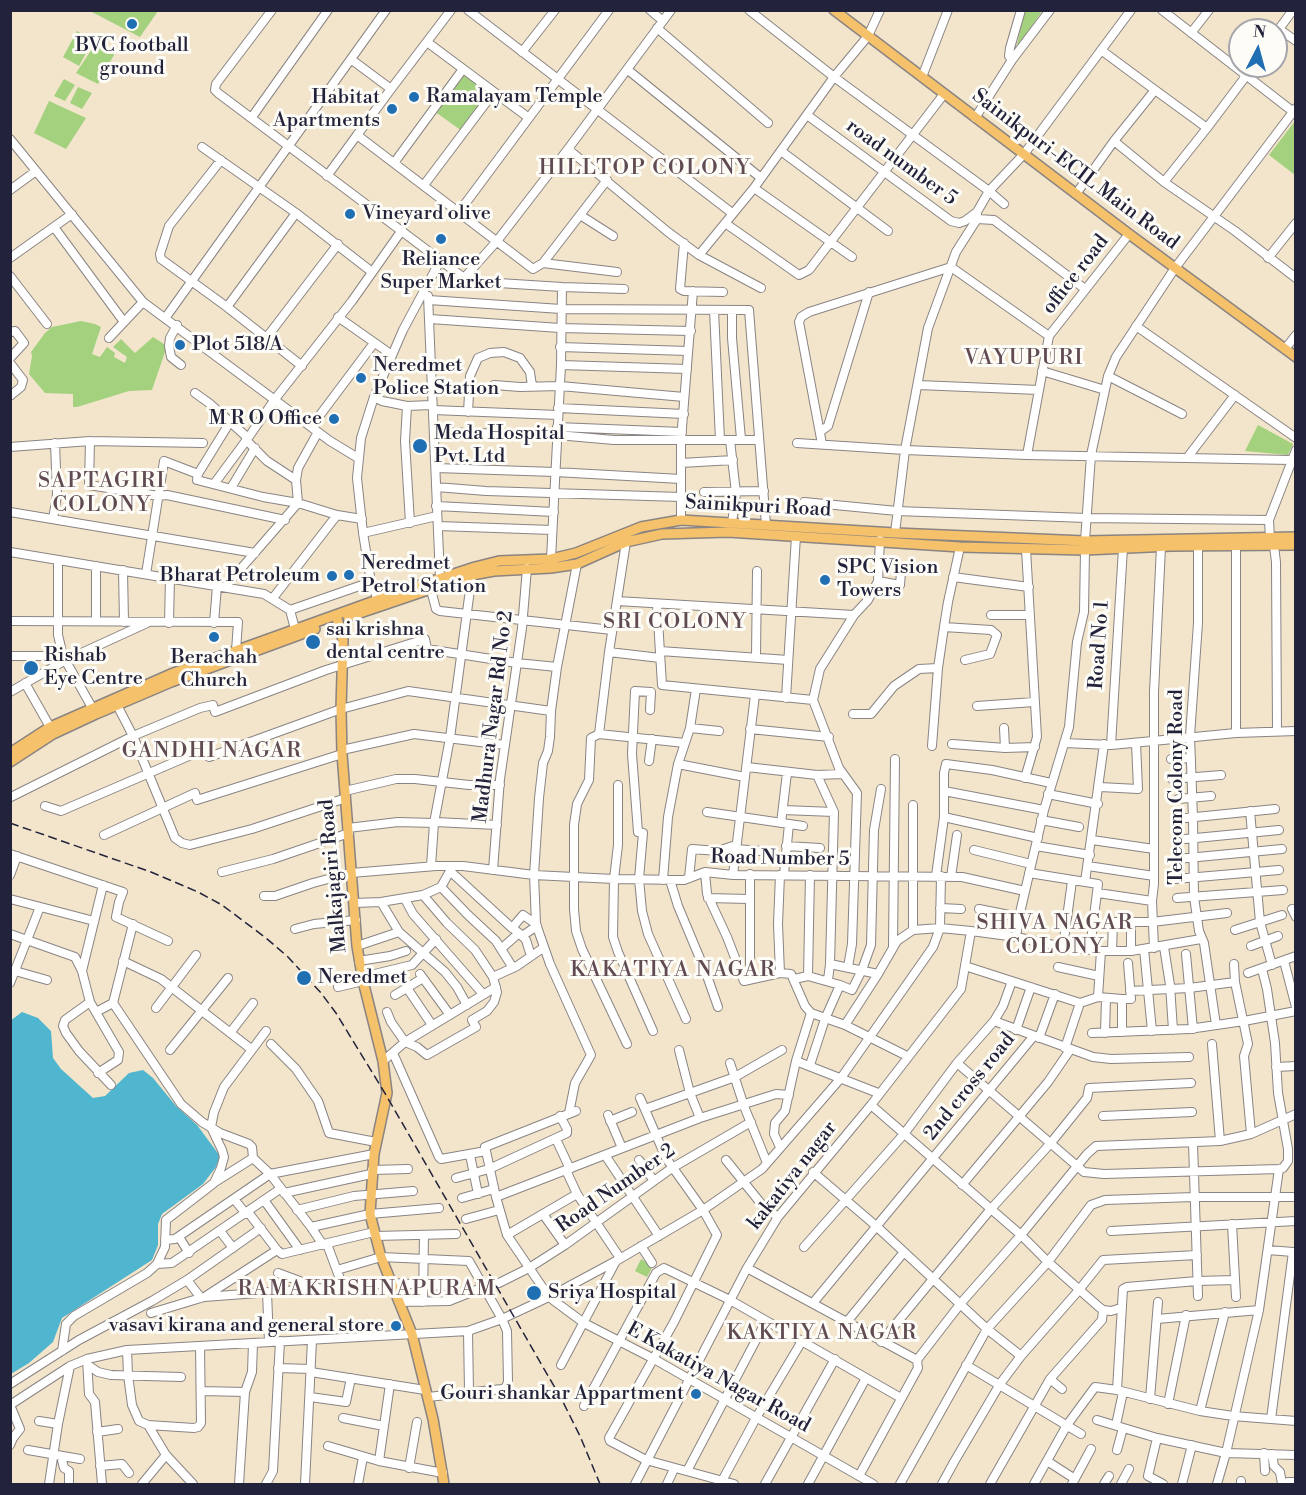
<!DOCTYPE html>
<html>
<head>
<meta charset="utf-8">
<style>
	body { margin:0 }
	#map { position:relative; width:1306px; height:1495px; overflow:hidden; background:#f2e5cb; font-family:"Libre Bodoni",serif }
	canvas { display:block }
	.frame { position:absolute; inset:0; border:12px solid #22223b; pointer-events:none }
	.north { position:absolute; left:1228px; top:18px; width:60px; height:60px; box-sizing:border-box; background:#fdfcf7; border:2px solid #a5a5ac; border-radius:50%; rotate:6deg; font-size:16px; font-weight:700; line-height:24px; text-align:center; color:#22223b }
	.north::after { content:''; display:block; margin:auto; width:21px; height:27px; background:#1f6fb2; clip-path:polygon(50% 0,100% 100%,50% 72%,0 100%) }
</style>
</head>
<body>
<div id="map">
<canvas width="1306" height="1495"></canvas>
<div class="frame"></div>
<div class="north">N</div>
</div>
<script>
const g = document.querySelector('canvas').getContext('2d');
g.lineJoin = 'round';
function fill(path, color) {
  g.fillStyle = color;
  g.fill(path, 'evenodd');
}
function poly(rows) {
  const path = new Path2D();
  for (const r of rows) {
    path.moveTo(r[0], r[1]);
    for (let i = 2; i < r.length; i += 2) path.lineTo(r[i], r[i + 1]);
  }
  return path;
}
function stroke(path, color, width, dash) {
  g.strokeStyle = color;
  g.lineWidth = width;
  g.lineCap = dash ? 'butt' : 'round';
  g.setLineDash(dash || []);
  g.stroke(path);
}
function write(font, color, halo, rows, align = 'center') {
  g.font = font + ' "Libre Bodoni",serif';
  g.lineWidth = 6;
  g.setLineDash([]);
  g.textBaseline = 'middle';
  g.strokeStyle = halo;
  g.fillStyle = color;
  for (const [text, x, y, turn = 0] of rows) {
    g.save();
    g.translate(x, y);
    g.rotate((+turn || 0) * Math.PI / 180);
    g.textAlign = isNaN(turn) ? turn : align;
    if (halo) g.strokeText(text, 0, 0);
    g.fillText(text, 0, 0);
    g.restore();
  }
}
fill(poly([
	[90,11,158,11,140,37],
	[1024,11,1042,11,1016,50],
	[77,31,93,40,79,66,63,57],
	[96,43,115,53,98,84,76,73],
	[463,72,490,92,462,131,434,111],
	[64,79,75,85,65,101,54,96],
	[78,87,92,93,82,109,70,103],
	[49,101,86,118,66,149,34,133],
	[1295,121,1296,121,1295,175,1269,155],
	[81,321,95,324,101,327,92,354,100,357,107,347,115,353,114,357,125,363,127,357,113,347,121,339,135,353,153,337,167,346,152,390,129,391,77,407,73,407,73,394,45,393,29,374,32,356,31,352,45,333,52,327],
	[1258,425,1293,444,1288,455,1245,451],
	[641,1259,653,1266,647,1277,635,1271]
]), '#a3d17e');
fill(poly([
	[22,1012,38,1018,51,1031,53,1058,61,1069,93,1098,105,1096,129,1073,143,1070,153,1078,176,1106,197,1125,220,1156,216,1167,203,1184,162,1214,158,1224,158,1245,152,1260,62,1318,53,1342,29,1363,11,1374,10,1021]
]), '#50b5cf');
const minor = poly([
	[272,10,216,84,215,90,218,93,464,278,483,282,562,287,624,289],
	[468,10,732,213],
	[650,10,663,21],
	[749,10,834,77,989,191,1004,204],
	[1162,10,1296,114],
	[657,28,768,123],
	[1279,29,1296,41],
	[1191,33,1209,10],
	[1276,33,1293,10],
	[427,42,529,118],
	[1101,50,1155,90,1114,141,1164,182,1235,231,1296,278],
	[522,52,555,10],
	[352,60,391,89,357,135,533,269,543,263,607,180],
	[1012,60,1009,56,1010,48,1021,10],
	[628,70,761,178],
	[1244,75,1251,66],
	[922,77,948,10],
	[391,89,451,10],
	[1155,90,1207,128,1164,182],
	[807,115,951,221,959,223,965,221,977,212],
	[252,117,328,10],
	[975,118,1012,60,1050,10],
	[1207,128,1246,76],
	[10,139,143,302,330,441,358,458],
	[202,147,296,213,372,272],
	[568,149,668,232,699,255,761,288],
	[781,151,888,231],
	[221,160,169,226,160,254,161,259,227,307,302,366],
	[394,163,463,69],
	[327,176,357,135],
	[424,185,494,92],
	[754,188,852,257],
	[10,190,36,171],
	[1076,194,1114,141],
	[459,212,609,10],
	[580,215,613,236],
	[977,219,994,220,1085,289],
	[725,223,799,275,809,270,944,94],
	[54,227,124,322],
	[684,243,680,289,684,291,723,292],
	[699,255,754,188,834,77,868,36,880,10],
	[10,258,72,214],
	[1268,258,1296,223],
	[543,263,617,272],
	[10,276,47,324],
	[464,278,497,241,568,149,671,10],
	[428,296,440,578],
	[429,300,561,309,749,310,766,525],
	[227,307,296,213],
	[714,310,720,440],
	[732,310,732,338,741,439],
	[166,317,386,10],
	[338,317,392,355],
	[430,319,560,328,691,331],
	[177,325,170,338,169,346,171,357,181,365],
	[1136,326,1296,438],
	[10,332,15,331,24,343,10,358],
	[1049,336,1129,234],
	[267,337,338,244],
	[109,338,143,302],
	[560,347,688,351],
	[1285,349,1296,335],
	[10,363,23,380,21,387,10,396],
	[561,365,687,369],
	[1042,371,1105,390],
	[1108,376,1182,414],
	[494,385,520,387,560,386,684,397],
	[918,385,1039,390],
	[195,393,209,403,248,438,214,484],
	[374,397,382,401,407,406],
	[558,408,684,414],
	[433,410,558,415],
	[468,412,470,376,478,358,490,353,504,352,520,358,530,372,532,386],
	[311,427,374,343],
	[557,427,682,432],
	[821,431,828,426,869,292],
	[434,432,557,435,614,440,758,440],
	[248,438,275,399,352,301,402,230],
	[246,440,267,461,296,480,298,468,318,432],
	[730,440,736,493,732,523],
	[90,441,89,485,159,496,167,495,285,520],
	[797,443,905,450,1027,455,1291,460],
	[822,444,799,322,801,317,809,312,951,267,1049,336,1027,455],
	[10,447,90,441,203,443],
	[1187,458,1235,395],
	[681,463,733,460],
	[436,468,555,472,681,479],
	[198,474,230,422],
	[296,480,298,503,337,515],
	[436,487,486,491,681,497],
	[231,488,255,448],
	[704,492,764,491],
	[804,502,897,511,1086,518,1269,520],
	[436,506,554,512],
	[10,512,255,553],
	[53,519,57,495,55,443],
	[681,520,681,440,693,291],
	[410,523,405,441,407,406,431,405],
	[438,526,552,530],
	[363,533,437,516],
	[895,533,905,450,928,328,956,252,977,219,977,212,989,191,1024,154,1131,10],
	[1270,539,1269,520,1296,450],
	[1085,541,1091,455,1108,376,1116,357,1175,268,1296,108],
	[626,542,609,652,599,734,685,743,678,764,668,817,663,880],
	[1198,546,1198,623,1190,736,1193,818,1194,897,1199,931,1204,943,1216,1025],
	[1236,546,1236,733],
	[1274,546,1276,562,1277,730],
	[960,547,948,602,944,627,991,630,997,635,990,654,965,660],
	[10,552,264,594,290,610,371,582],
	[551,559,561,365,562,287],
	[58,560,58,635,63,656,94,711],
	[96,566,96,621],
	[123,570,124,622],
	[146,574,164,461,198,474,197,480,263,497,298,503,225,587],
	[953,577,1029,587],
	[878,581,900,585,901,572],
	[431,590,436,609,440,611,612,630],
	[273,598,337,515,362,519],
	[378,600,371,582,363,533,357,478,361,438,374,397,403,330,440,261],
	[617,601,854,615],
	[657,604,662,685,813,700],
	[290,610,295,629],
	[991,615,1029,615],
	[10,621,238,622,236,651],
	[169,623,170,577],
	[214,623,217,586],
	[660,651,788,660],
	[609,652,660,658],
	[10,656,63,656],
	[756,657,757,571],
	[25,683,50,727],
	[10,692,64,661,147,623],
	[786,698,796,536],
	[117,705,133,736,175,838,182,843,190,845,252,829,346,798],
	[977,706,1034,702],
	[650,710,651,692,635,691,632,754,638,832,643,833,639,879,642,911,648,934,686,1019],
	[551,711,550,737,548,751,543,763,539,798,534,875,536,924,550,964,591,1055,575,1083,569,1113],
	[853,714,871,714,894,686,919,669,938,668],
	[690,728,719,731],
	[1004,728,1005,748],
	[750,729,829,737],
	[599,734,591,738,589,780,577,804,574,825,574,909,576,931,582,949,627,1044],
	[685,743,690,728,696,689],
	[1064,743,1111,745,1236,733,1296,731],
	[952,744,1005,748,1035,747],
	[1111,745,1123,548],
	[932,746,938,668,944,627],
	[342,750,414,734,505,745],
	[1171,759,1191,758],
	[649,761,652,739],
	[678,764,745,777],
	[747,767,817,775,842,774],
	[817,775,834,812,830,964,828,980],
	[1025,778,1037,737,1026,549],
	[1172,779,1221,775],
	[618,785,618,845,614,879,613,937,618,952,653,1031],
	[1100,787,1138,789,1136,743],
	[345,791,396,779,415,779,469,785,500,785],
	[944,791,944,773,946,764,992,770,1051,783],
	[1048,794,1098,804],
	[11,797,133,736,200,708,213,705,215,712,326,670,425,639,427,649,517,663,557,667,577,564],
	[1178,799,1211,796],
	[45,806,61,811,205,749,209,757,341,709,408,691,551,711,557,667],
	[783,810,834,812],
	[1250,811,1260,922,1272,965],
	[707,812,803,826],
	[944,817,1038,838],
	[1176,819,1275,809],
	[1041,820,1079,827],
	[435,822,497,825],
	[781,823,787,773],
	[348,828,398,822,434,823],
	[104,835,195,793,197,800,342,754],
	[1092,840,1154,849],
	[1175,840,1279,830],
	[786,846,820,848],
	[1036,846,1090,855],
	[736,849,761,851],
	[974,850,1031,864],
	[10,854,123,892,119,902,116,917,168,941],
	[1177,859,1282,849],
	[431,866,434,823,450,738,472,575],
	[450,866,450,871,441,887,423,895,447,923,475,950,493,977,517,966,543,948],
	[1088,866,1154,876],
	[493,870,500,779,522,628,527,568],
	[450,871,512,928,523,915,536,924],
	[222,872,273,859,349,833],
	[705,872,707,894,727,937,744,981,780,973,791,974,805,1006,811,1013,845,1025,907,1056],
	[1029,873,1098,884,1090,949],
	[750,874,750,965],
	[784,874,789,824],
	[10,875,17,856],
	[733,875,755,695],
	[936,876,944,817,944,791,1044,810],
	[951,877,957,835],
	[689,878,692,849,718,851,736,845],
	[1175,879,1279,870],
	[670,880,678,906,706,973,718,1007],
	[1085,882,1104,744],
	[441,887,468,915,496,941,513,968],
	[1098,893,1152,901],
	[264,896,275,896,313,883,351,873,436,866,463,866,534,875,614,879,684,880,705,872,733,875,962,877,1025,891],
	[708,898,749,899],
	[1177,898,1283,890],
	[10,899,94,921],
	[405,899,413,914,483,994],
	[381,902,423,895],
	[355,903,381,902,399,932,445,972,457,987,467,1005],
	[940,908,961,909],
	[979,909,1019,917],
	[1292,909,1296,917],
	[1131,922,1131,951],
	[133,924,113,1003,181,1104,202,1122,220,1133,249,1144,252,1147,253,1158],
	[295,929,314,924,356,920],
	[913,930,913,805],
	[1235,930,1282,915],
	[519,933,526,940,531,956],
	[10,934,75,957,82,971,90,1002,119,1052,118,1060,98,1073],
	[522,936,537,926],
	[1016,937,1019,917,1044,810,1069,727,1077,642,1084,612,1085,550],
	[357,946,399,932],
	[1251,946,1278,936],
	[893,947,895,759],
	[1063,947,1072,881],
	[1164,947,1170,985,1173,1030],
	[502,948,519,933,512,928],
	[1154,948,1152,901,1154,884,1154,692,1161,547],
	[1144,949,1152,1031],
	[1112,951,1113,922,1152,922,1227,913],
	[1186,954,1193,1029],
	[123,961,161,979,251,1049],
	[359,961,390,956,406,951],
	[1284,961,1296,1007],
	[830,964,878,974],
	[1234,964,1235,982,1248,1044,1244,1056,1251,1134],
	[965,966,1080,1003,1098,997,1122,999,1122,1032],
	[848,967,852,944,857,793,839,768,813,700,820,669,854,615,868,600,878,581,880,540],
	[1058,967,1099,976],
	[15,971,47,980],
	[82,971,103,885],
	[780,973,778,924,780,875],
	[1248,973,1296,956],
	[420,974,450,1015],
	[808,976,810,875],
	[362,977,412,965,436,939],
	[794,979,808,976,840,985],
	[10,983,40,907],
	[338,987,363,981],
	[407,988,432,1025],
	[1130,991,1189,988,1235,982],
	[395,995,423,978],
	[1098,997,1101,951],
	[1122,999,1131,999,1128,963],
	[90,1002,65,1020,63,1026,66,1033,79,1051,111,1085],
	[156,1008,196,955],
	[96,1012,113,1003],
	[387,1012,391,1022,405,1042,496,987],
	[994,1021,1093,1057,1111,1059,1189,1057],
	[845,1025,878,974,897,941,913,930,940,928,971,931,1016,937,1063,947,1101,951,1131,951,1201,939],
	[1016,1030,1031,987],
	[230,1033,253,1003],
	[1092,1033,1189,1029,1244,1021,1296,1011],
	[1105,1033,1106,998],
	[1039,1038,1055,994],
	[271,1044,296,1069,318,1101,329,1133,376,1142],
	[1212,1044,1220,1141],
	[1065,1048,1080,1003],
	[170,1050,228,978],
	[679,1050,690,1093,700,1118],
	[393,1053,439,1157,441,1159,486,1151,496,1197,507,1235,549,1297,584,1323,654,1359,873,1484],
	[383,1061,405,1042,417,1047,427,1055,476,1027,472,1020,487,1011,494,1002,497,992,493,977],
	[796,1061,878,1093],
	[730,1063,744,1106,767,1163],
	[957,1063,1084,1172,1104,1174,1279,1169,1283,1168,1288,1161,1288,1149,1278,1093,1275,1043,1267,989,1262,969],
	[810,1065,825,1019,840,985,852,990,862,970,871,945,874,830,881,789],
	[1276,1067,1296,1066],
	[640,1098,666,1158,703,1210,717,1235,674,1322,609,1438,610,1441,646,1460,734,1484],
	[871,1105,1021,1235,1048,1262,1099,1307,1103,1310,1111,1311,1121,1308],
	[645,1109,735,1077,782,1050],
	[608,1115,622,1148],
	[1103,1116,1192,1112],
	[610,1121,632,1112],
	[556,1139,570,1169],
	[1193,1143,1198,1296],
	[780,1147,774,1134,775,1123,785,1111,796,1061,811,1013],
	[486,1151,485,1147,576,1111],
	[470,1155,478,1194],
	[605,1155,659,1236],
	[639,1160,654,1181],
	[726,1160,763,1206,778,1217],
	[372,1170,408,1169],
	[566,1170,577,1194,620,1258],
	[813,1172,875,1225,987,1329,1021,1356],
	[456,1178,489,1169,567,1133,567,1129,560,1116],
	[215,1182,253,1158,270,1174,311,1227,323,1245],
	[962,1185,1048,1082,1070,1050],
	[284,1193,371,1174],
	[496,1197,700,1118,776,1094,789,1095],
	[462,1198,494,1189],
	[234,1199,246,1214],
	[264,1200,300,1250],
	[297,1210,354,1196,413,1191],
	[248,1212,277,1250,282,1254,374,1232],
	[543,1214,565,1245],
	[466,1219,499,1210],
	[1232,1224,1236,1297],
	[311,1227,370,1214,439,1208],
	[220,1231,233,1248],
	[1111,1231,1296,1221],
	[507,1235,577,1194],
	[375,1236,456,1234],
	[179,1237,189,1253],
	[165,1240,175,1239,270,1174,374,1154],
	[327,1244,343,1287],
	[641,1246,652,1263],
	[804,1247,904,1134,957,1063,994,1021,1003,1006,1012,981],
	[1268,1250,1293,1252],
	[157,1264,172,1263,280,1189],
	[747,1268,917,1360],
	[337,1270,381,1257,469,1261,502,1319,507,1331,508,1382,506,1387,502,1389,428,1397],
	[278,1273,316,1287],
	[187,1280,201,1298],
	[499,1283,529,1268,565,1245,672,1168,751,1122],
	[267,1292,269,1342],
	[206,1296,277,1250],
	[399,1302,449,1301,484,1287],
	[423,1302,424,1235],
	[813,1303,1033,1037],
	[151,1313,204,1297,392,1283,450,1286],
	[1157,1319,1259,1310],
	[846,1323,904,1252],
	[468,1331,469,1392],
	[881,1342,990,1210,1050,1144,1087,1098,1089,1088,1191,1083],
	[127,1350,128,1375,132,1405,139,1421,148,1425,194,1428,198,1427,201,1423,200,1346],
	[62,1351,66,1324,74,1316,147,1273,157,1264,165,1247,166,1220,214,1183,221,1168,224,1157,222,1150,211,1127,214,1112,224,1087,266,1031],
	[87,1359,89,1394,95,1402,102,1484],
	[88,1365,98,1372,111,1375,181,1377],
	[561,1365,616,1261],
	[966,1365,1081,1434],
	[278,1368,311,1369],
	[311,1372,425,1390],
	[1050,1379,1062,1389],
	[10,1384,79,1340,152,1301,187,1280,261,1228],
	[1117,1390,1123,1289,1127,1287,1197,1281,1235,1280],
	[201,1391,245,1392],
	[310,1397,346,1402,351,1378],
	[1150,1399,1158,1302],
	[1168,1404,1186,1315],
	[10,1405,70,1366,87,1359,127,1350,468,1331,502,1319,549,1297,616,1261,703,1210,762,1169,841,1078,933,947,940,928,941,876],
	[10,1405,20,1429,13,1438,10,1445],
	[584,1406,656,1273,664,1268,730,1300,901,1398],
	[1200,1411,1225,1312],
	[343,1418,384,1426],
	[1271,1419,1293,1252,1296,1252],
	[1097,1420,1157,1438,1226,1453,1296,1455],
	[39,1421,58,1424],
	[148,1425,166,1455,193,1484],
	[1116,1425,1123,1392],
	[97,1432,118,1429],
	[1157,1438,1148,1476,1163,1484],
	[328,1446,379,1461,443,1473],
	[28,1450,80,1459],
	[1117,1450,1123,1428],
	[1264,1453,1265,1471],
	[1272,1454,1274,1466,1280,1472,1282,1484],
	[61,1456,64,1468,69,1471,69,1484],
	[379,1461,390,1384],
	[1047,1461,1075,1479],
	[100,1466,122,1464,129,1473],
	[409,1468,417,1422],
	[687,1471,766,1321],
	[859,1476,918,1368,917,1360,961,1303,1021,1235,1087,1154,1096,1146,1220,1141,1251,1134,1296,1114],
	[722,1481,756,1418,802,1341],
	[1288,1482,1296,1482],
	[49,1484,58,1424,70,1366],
	[142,1484,166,1455],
	[239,1484,245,1392,252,1372,253,1343],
	[266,1484,273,1471,280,1341],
	[305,1484,312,1340],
	[358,1484,363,1457],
	[635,1484,747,1268,778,1217,871,1105,961,989,971,931],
	[667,1484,674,1469],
	[765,1484,835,1359],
	[808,1484,866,1378],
	[900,1484,987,1329,1048,1262,1091,1205,1105,1200,1194,1197,1296,1197],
	[942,1484,954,1462,1000,1384,1021,1356,1079,1290,1103,1260,1197,1255],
	[990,1484,1050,1379,1102,1320,1103,1310],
	[1034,1484,1067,1425,1095,1387,1117,1390,1200,1411,1233,1416,1296,1421],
	[1072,1484,1091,1449],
	[1104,1484,1109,1476],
	[1121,1484,1129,1469],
	[1182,1484,1192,1445],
	[1217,1484,1226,1453,1259,1310,1279,1169],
	[1241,1484,1241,1481]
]);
const major = poly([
	[834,10,1129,234,1296,357],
	[336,615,343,640,341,709,342,754,357,946,363,981,383,1061,387,1093,374,1154,370,1214,381,1257,412,1334,433,1419,444,1484],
	[348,617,472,575,494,571,551,568,577,564,626,542,662,534,728,532,960,547,1085,550,1171,546,1296,545],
	[10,753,50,727,171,674,408,589,475,567,499,561,551,559,576,553,641,527,681,520,895,533,1085,541,1296,537],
	[10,762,53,734,96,714,171,682,315,629]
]);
stroke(minor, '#8a8483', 10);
stroke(major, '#8a8483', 12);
stroke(minor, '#fff', 8);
stroke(major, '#f5c16b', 9);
stroke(poly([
	[10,823,151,872,198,892,222,905,266,938,288,957,321,993,336,1013,386,1095,562,1400,580,1436,600,1484]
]), '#22223b', 1.5, [9, 4.5]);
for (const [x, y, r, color] of [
	[132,24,6,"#1f6fb2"],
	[414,97,6,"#1f6fb2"],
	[392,109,6,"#1f6fb2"],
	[350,214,6,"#1f6fb2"],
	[441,239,6,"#1f6fb2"],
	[180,345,6,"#1f6fb2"],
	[361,378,6,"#1f6fb2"],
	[334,419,6,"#1f6fb2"],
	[420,446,8,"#1f6fb2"],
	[349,575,6,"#1f6fb2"],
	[332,576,6,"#1f6fb2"],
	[825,580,6,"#1f6fb2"],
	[214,637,6,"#1f6fb2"],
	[313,642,8,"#1f6fb2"],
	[31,668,8,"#1f6fb2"],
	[304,978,8,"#1f6fb2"],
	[534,1293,8,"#1f6fb2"],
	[396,1326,6,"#1f6fb2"],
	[696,1394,6,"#1f6fb2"]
]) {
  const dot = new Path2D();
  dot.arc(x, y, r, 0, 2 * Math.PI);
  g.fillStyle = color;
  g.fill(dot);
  stroke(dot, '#fdfcf7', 2);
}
write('20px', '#22223b', '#fdfcf7', [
	["BVC football",132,46,"center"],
	["ground",132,69,"center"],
	["Ramalayam Temple",426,97],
	["Habitat",380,98,"right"],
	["Apartments",380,121,"right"],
	["Vineyard olive",362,214],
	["Reliance",441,260,"center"],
	["Super Market",441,283,"center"],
	["Plot 518/A",192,345],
	["Neredmet",373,366],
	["Police Station",373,389],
	["M R O Office",322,419,"right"],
	["Meda Hospital",434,434],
	["Pvt. Ltd",434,457],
	["Neredmet",361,564],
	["Petrol Station",361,587],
	["SPC Vision",837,568],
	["Towers",837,591],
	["Bharat Petroleum",320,576,"right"],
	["sai krishna",326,630],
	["dental centre",326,653],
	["Rishab",44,656],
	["Eye Centre",44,679],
	["Berachah",214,658,"center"],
	["Church",214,681,"center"],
	["Neredmet",318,978],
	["Sriya Hospital",548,1293],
	["vasavi kirana and general store",384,1326,"right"],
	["Gouri shankar Appartment",684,1394,"right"]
], 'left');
write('20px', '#22223b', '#fdfcf7', [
	["road number 5",901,163,36],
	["Sainikpuri-ECIL Main Road",1075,170,37],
	["office road",1076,275,-52],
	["Sainikpuri Road",758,507,3],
	["Road No 1",1100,645,-86],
	["Madhura Nagar Rd No 2",494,717,-83],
	["Telecom Colony Road",1177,787,-90],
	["Road Number 5",780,859,1],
	["Malkajagiri Road",334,876,-95],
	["2nd cross road",970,1087,-51],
	["kakatiya nagar",793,1176,-52],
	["Road Number 2",616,1189,-35],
	["E Kakatiya Nagar Road",718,1378,29]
]);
g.letterSpacing = '1.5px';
write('21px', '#614b53', '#fdfcf7', [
	["HILLTOP COLONY",645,169],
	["VAYUPURI",1024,359],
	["SAPTAGIRI",102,482],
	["COLONY",102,506],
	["SRI COLONY",675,623],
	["GANDHI NAGAR",212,752],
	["SHIVA NAGAR",1055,924],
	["COLONY",1055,948],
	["KAKATIYA NAGAR",673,971],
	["RAMAKRISHNAPURAM",367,1290],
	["KAKTIYA NAGAR",822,1334]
]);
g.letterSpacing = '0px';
</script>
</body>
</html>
